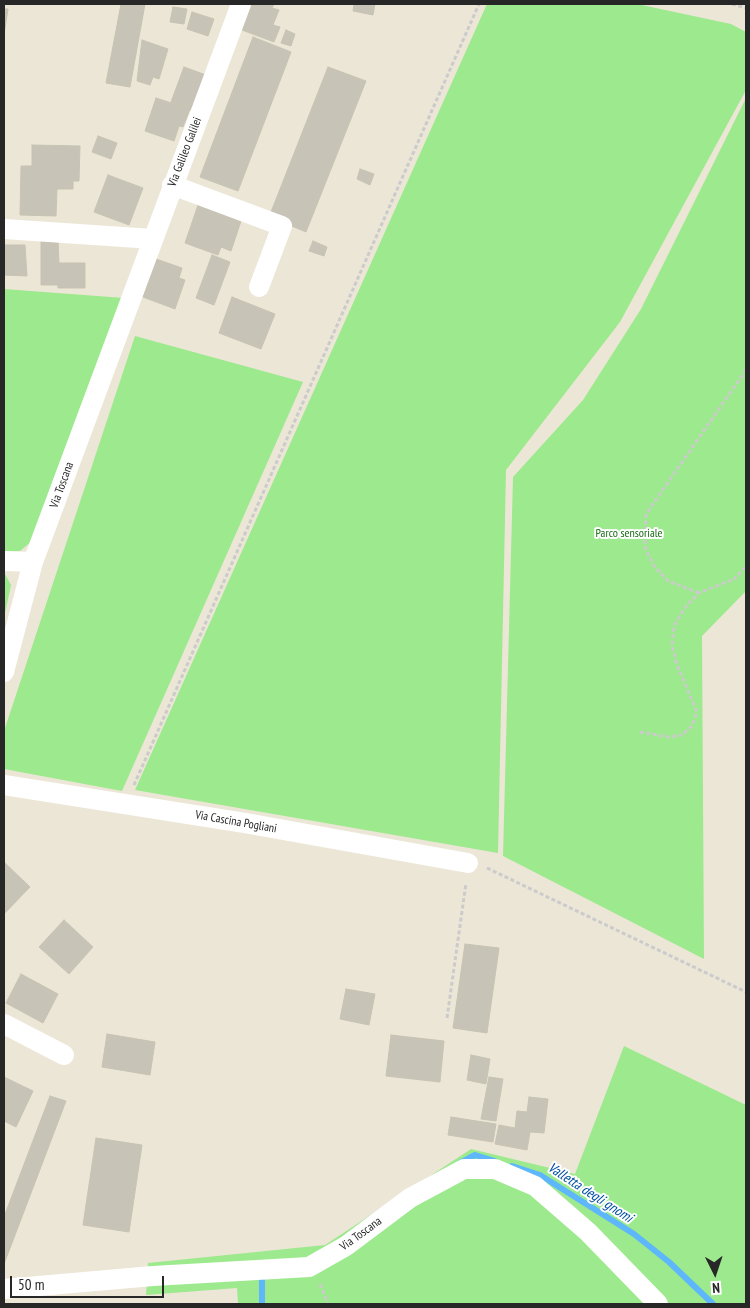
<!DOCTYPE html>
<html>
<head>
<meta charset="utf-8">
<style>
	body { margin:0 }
	#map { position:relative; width:750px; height:1308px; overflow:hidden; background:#ece6d7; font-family:"PT Sans Narrow",sans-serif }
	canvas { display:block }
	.frame { position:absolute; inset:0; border:5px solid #272727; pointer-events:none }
	.north { position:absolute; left:690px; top:1248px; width:50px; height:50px; -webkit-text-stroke:4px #fff; paint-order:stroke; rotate:176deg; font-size:14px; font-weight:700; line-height:20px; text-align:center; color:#272727 }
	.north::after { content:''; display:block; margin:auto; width:18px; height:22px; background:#272727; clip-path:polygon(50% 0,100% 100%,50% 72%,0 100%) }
	.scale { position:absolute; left:10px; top:1276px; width:154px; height:22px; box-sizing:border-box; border:2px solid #272727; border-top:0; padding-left:6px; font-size:15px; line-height:18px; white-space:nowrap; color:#272727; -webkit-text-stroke:4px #fff; paint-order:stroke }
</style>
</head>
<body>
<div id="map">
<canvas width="750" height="1308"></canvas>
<div class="frame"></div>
<div class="north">N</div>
<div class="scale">50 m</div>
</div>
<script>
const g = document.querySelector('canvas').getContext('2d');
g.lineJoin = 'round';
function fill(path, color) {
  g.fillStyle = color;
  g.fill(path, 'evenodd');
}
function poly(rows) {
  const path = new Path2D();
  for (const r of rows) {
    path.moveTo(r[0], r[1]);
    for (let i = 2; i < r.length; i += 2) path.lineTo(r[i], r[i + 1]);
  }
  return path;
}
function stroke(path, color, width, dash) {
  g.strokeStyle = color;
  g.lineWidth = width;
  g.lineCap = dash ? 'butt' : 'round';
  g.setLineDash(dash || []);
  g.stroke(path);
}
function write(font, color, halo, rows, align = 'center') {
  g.font = font + ' "PT Sans Narrow",sans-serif';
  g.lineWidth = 4;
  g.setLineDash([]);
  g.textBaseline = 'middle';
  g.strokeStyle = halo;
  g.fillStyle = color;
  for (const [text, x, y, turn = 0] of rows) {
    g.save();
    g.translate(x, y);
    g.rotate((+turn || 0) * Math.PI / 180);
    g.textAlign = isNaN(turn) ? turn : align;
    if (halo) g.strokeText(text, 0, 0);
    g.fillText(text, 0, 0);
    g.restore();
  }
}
fill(poly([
	[487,4,637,4,731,24,746,32,746,90,620,322,506,470,498,853,135,790],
	[746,98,746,591,702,636,704,959,503,856,513,477,583,400,641,309],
	[4,289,124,298,38,536,20,551,4,552],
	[135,336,303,382,122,791,4,769,4,731],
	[4,572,11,585,4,618],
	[624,1046,746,1105,746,1304,238,1304,237,1288,146,1295,148,1263,325,1245,471,1149,575,1174]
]), '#9de98d');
stroke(poly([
	[460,1163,475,1155,495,1161],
	[512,1166,540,1175,634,1234,669,1262,713,1304],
	[262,1304,262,1280]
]), '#5db7fa', 6);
const building = poly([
	[121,4,145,4,130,87,106,83,121,4],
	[252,4,274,4,272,8,279,10,273,25,280,27,274,42,242,30,252,4],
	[354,4,375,4,373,15,353,11,354,4],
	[173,7,187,9,184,24,170,22,173,7],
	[4,9,8,9,4,35,4,9],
	[192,12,214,19,208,36,187,29,192,12],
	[286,30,295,34,291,46,281,43,286,30],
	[253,37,291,52,238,191,200,177,253,37],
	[142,40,168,49,159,79,153,77,150,85,137,81,142,40],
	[184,67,206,75,193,111,171,102,184,67],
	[328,67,366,81,306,232,287,224,271,212,328,67],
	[156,98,190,109,183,127,179,126,174,141,145,131,156,98],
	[98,136,117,143,111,159,92,152,98,136],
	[32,145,80,146,79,181,73,181,73,189,57,189,56,216,20,215,21,166,32,166,32,145],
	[360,169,374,174,370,185,357,179,360,169],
	[108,175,143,188,129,225,94,212,108,175],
	[198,205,241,221,231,251,221,247,218,255,185,243,198,205],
	[58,240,59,263,85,263,85,288,58,288,58,285,41,285,41,241,58,240],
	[313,241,327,247,324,256,309,251,313,241],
	[4,245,25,245,27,276,4,275,4,245],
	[212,255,230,262,214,305,196,298,212,255],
	[156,259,182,268,179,278,185,280,175,309,143,297,156,259],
	[232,297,275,314,261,349,219,333,232,297],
	[4,862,30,887,4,914,4,862],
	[64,920,93,947,69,974,39,947,64,920],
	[465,944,499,948,487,1033,453,1028,465,944],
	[21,974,58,994,43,1023,6,1003,21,974],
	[346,989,375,994,369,1025,340,1019,346,989],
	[107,1034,155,1042,150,1075,102,1067,107,1034],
	[391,1035,444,1041,440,1082,386,1076,391,1035],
	[471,1055,490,1059,486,1084,467,1080,471,1055],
	[4,1077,33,1091,16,1127,4,1121,4,1077],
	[489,1077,503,1079,496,1121,481,1119,489,1077],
	[50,1096,66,1101,4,1264,4,1217,50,1096],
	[529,1097,548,1099,544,1133,530,1132,527,1150,495,1144,499,1125,515,1128,517,1111,527,1112,529,1097],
	[451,1117,496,1124,493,1142,448,1135,451,1117],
	[96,1138,142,1145,129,1232,83,1225,96,1138]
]);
fill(building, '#c7c3b7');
stroke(building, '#c7c3b1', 1);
stroke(poly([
	[732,4,746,8],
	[699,593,668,581,654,566,645,547,646,514,746,370],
	[640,732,669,737,682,735,692,726,697,712,677,665,672,645,674,626,686,606,699,593,734,579,746,567],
	[134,785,479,4],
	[487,868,746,992],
	[447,1018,466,883],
	[320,1284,328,1304]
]), '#cbcbcb', 3, [4, 2.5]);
stroke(poly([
	[172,185,282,226,259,287],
	[4,229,153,239],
	[4,561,33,562],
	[4,672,33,562,241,4],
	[4,785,245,823,468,863],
	[4,1024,64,1055],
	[4,1289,153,1276,309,1267,346,1246,410,1198,464,1169,495,1169,535,1186,588,1232,658,1304]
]), '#fff', 20);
write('12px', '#272727', '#fff', [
	["Via Galileo Galilei",185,152,-69],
	["Via Toscana",62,485,-70],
	["Via Cascina Pogliani",236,822,10],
	["Via Toscana",361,1234,-36]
]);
write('12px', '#166a12', '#fff', [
	["Parco sensoriale",629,534]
]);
write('italic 14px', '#0050a3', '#fff', [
	["Valletta degli gnomi",590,1193,33]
]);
</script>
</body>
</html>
